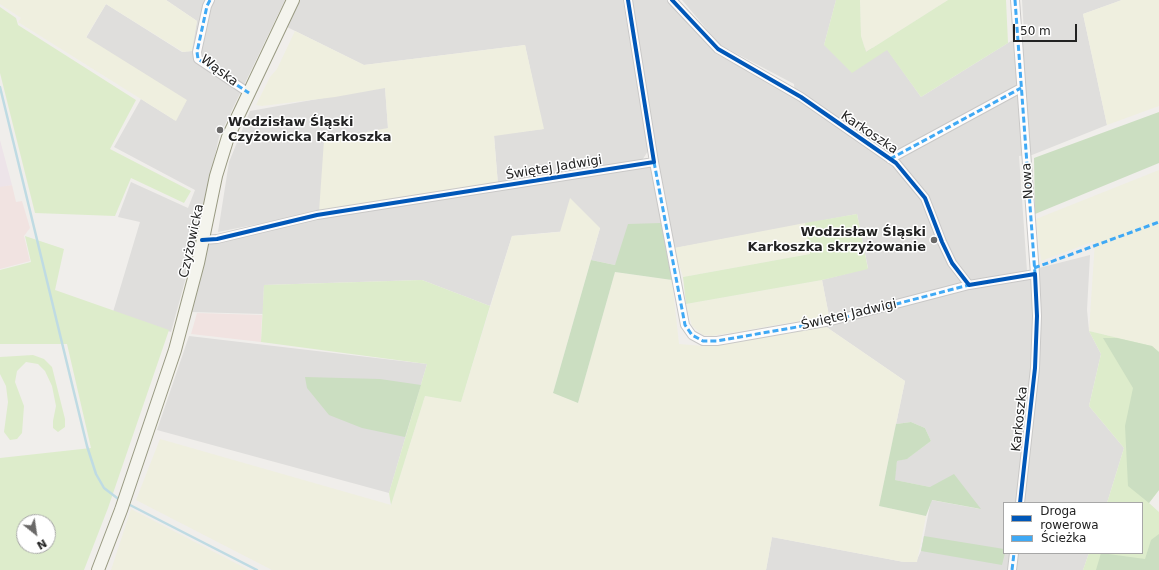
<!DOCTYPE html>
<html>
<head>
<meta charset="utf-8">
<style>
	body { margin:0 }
	#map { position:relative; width:1159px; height:570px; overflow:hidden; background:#f0eeeb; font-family:"DejaVu Sans",sans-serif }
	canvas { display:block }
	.legend { position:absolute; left:1003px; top:502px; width:140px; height:52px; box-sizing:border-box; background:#fff; border:1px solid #a7a7a7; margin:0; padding:5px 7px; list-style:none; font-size:12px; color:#222 }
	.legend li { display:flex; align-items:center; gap:8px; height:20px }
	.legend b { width:20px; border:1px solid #a7a7a7 }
	.north { position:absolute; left:16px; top:514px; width:40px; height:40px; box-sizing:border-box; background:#fff; border:1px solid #a7a7a7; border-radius:50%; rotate:150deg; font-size:11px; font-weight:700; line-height:16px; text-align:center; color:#222 }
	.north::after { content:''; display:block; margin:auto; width:14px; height:18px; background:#6a6968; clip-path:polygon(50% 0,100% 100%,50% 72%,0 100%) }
	.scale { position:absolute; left:1013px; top:24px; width:64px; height:18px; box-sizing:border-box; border:2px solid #222; border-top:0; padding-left:5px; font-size:12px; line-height:14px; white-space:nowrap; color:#222; -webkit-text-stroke:3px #fff; paint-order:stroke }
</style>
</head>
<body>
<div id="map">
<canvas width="1159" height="570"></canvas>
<ul class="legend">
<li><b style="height:5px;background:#0057b8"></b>Droga rowerowa</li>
<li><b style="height:5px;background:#3fa9f5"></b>Ścieżka</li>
</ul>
<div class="north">N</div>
<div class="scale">50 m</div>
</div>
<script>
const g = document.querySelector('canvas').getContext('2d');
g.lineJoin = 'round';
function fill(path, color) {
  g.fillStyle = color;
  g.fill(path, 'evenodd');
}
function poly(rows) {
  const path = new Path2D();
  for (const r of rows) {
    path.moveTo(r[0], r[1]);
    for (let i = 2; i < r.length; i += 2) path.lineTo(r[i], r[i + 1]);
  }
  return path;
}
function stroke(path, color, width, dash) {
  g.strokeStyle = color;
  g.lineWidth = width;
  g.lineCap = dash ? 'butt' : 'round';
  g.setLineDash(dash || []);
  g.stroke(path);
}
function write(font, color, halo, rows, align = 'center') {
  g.font = font + ' "DejaVu Sans",sans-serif';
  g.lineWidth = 3;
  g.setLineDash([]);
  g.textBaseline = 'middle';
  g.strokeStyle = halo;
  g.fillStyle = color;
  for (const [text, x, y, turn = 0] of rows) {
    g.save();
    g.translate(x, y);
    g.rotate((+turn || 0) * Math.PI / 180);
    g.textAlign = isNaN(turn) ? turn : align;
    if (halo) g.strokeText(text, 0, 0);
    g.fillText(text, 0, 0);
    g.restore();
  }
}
fill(poly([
	[166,0,285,0,219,137,197,237,171,332,113,312,140,222,118,217,131,182,188,208,195,190,114,147,141,99,176,121,86,38,106,4,182,52,191,51,197,21],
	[300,0,623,0,648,151,641,162,498,185,494,135,543,129,525,45,364,65,285,26],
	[630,0,667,0,717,54,795,97,794,84,720,45,682,0,836,0,824,45,887,49,921,97,1024,33,1022,0,1122,0,1083,14,1107,125,1032,155,1019,156,1027,271,1090,255,1087,310,1089,331,1101,354,1089,406,1124,448,1107,503,1004,503,1004,553,1089,553,1083,570,766,570,772,537,904,562,916,562,921,551,931,500,980,509,930,487,894,480,897,461,908,458,931,441,925,428,911,422,896,424,905,381,822,324,872,315,829,316,822,280,868,268,857,214,665,250,661,223,615,265,591,260,600,228,512,236,490,306,422,280,264,285,263,314,191,312,208,244,312,219,657,164],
	[385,87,388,128,319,212,218,232,229,162,250,111],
	[189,336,427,364,389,493,157,430]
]), '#dfdedc');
fill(poly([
	[12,185,16,202,22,201,30,228,24,236,30,261,0,269,0,186],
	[197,313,262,315,261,342,191,334]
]), '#f1e3e1');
fill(poly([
	[0,140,12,185,0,187]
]), '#ede4e9');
fill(poly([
	[0,0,166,0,197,21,192,51,183,52,106,4,86,37,187,100,176,121,18,22,21,18,0,4],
	[860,0,948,0,866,52,861,36],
	[1122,0,1159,0,1159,106,1107,125,1083,14],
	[295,31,364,65,525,45,544,129,494,136,498,185,319,212,324,140,388,128,385,88,335,97,262,106,256,105,270,77,277,69],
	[1159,170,1159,352,1152,346,1089,331,1095,241,1041,261,1036,219],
	[570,198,600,228,553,393,578,403,615,272,672,280,679,344,704,346,822,324,905,381,879,506,926,516,917,562,904,562,772,537,766,570,272,570,136,500,160,439,391,505,425,396,461,402,512,236,560,232],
	[805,223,810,254,683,277,674,248],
	[822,280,829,316,712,336,703,335,692,326,686,304],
	[131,509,249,570,111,570]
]), '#efefdf');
fill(poly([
	[836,0,860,0,861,36,866,52,948,0,1006,0,1008,43,921,97,887,50,852,73,824,45],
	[0,7,16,18,18,25,136,100,110,149,191,191,184,203,131,178,115,216,35,213,0,73],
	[857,214,868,269,822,280,686,304,683,277,810,254,805,223],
	[25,236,64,249,55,290,169,330,108,508,84,570,0,570,0,458,91,448,67,344,0,344,0,270,31,262],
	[24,522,48,522,48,546,24,546],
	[422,280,490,306,461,402,425,396,391,505,389,493,427,364,261,342,264,285],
	[1089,331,1152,346,1159,352,1159,490,1149,503,1159,512,1159,570,1083,570,1089,553,1142,553,1142,503,1107,503,1124,448,1089,406,1101,354],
	[33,355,44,359,52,367,65,419,65,427,58,432,53,428,53,421,56,406,52,386,45,371,38,364,26,362,17,371,15,382,24,406,22,433,17,439,10,440,4,432,8,402,6,386,0,374,0,357]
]), '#ddeccb');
fill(poly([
	[1159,112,1159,163,1035,214,1034,158],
	[661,223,672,280,615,272,578,403,553,393,591,260,615,265,628,224],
	[1103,338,1117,338,1152,346,1159,352,1159,490,1149,503,1128,486,1125,426,1133,388],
	[305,377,380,379,421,385,405,437,362,428,329,415,307,388],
	[911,422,925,428,931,441,907,459,897,461,895,480,930,487,954,474,981,509,932,500,926,516,879,506,896,424],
	[1159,534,1159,570,1096,570,1101,553,1145,559,1151,540],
	[924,536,1004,549,1005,553,1002,565,921,551]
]), '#cbdec1');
stroke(poly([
	[0,87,87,446,96,474,104,488,121,501],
	[128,504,257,570]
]), '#bfdbe3', 2.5);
const street = poly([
	[210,0,207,6,197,52,198,59,249,93],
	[672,0,718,49,801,97,896,163,925,198,942,242,952,263,969,285,1035,274,1037,316,1035,368,1020,503],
	[1015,0,1035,274],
	[890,159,1021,88],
	[654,162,685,325,692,335,703,341,717,341,831,321,969,285],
	[202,240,217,239,317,215,654,162,628,0],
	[1012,570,1014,553]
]);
const secondary = poly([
	[98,570,121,510,175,350,198,263,216,176,228,137,293,0]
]);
stroke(street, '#c9c8c7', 10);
stroke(secondary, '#999a82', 14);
stroke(street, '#fdfcfc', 8);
stroke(secondary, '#f4f4ed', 12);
stroke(poly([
	[210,0,207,6,197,52,198,59,249,93],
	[1015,0,1035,274],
	[890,159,1021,88],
	[654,162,685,325,692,335,703,341,717,341,831,321,969,285],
	[1034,268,1159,222],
	[1012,570,1014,553]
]), '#3fa9f5', 3, [6, 3]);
stroke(poly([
	[672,0,718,49,801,97,896,163,925,198,942,242,952,263,969,285,1035,274,1037,316,1035,368,1020,503],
	[202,240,217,239,317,215,654,162,628,0]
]), '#0057b8', 4);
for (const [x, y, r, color] of [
	[220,130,4,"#6a6968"],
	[934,240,4,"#6a6968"]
]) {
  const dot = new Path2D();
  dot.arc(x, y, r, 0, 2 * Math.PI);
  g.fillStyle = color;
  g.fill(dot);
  stroke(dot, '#fff', 1.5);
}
write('13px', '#222', '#fff', [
	["Wąska",219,71,37],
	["Karkoszka",869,133,34],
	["Świętej Jadwigi",554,168,-9],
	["Nowa",1028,181,-94],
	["Czyżowicka",192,241,-78],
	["Świętej Jadwigi",849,315,-13],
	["Karkoszka",1020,419,-84]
]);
write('bold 13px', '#222', '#fff', [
	["Wodzisław Śląski",228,123],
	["Czyżowicka Karkoszka",228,138],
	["Wodzisław Śląski",926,233,"right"],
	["Karkoszka skrzyżowanie",926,248,"right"]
], 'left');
</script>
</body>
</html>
